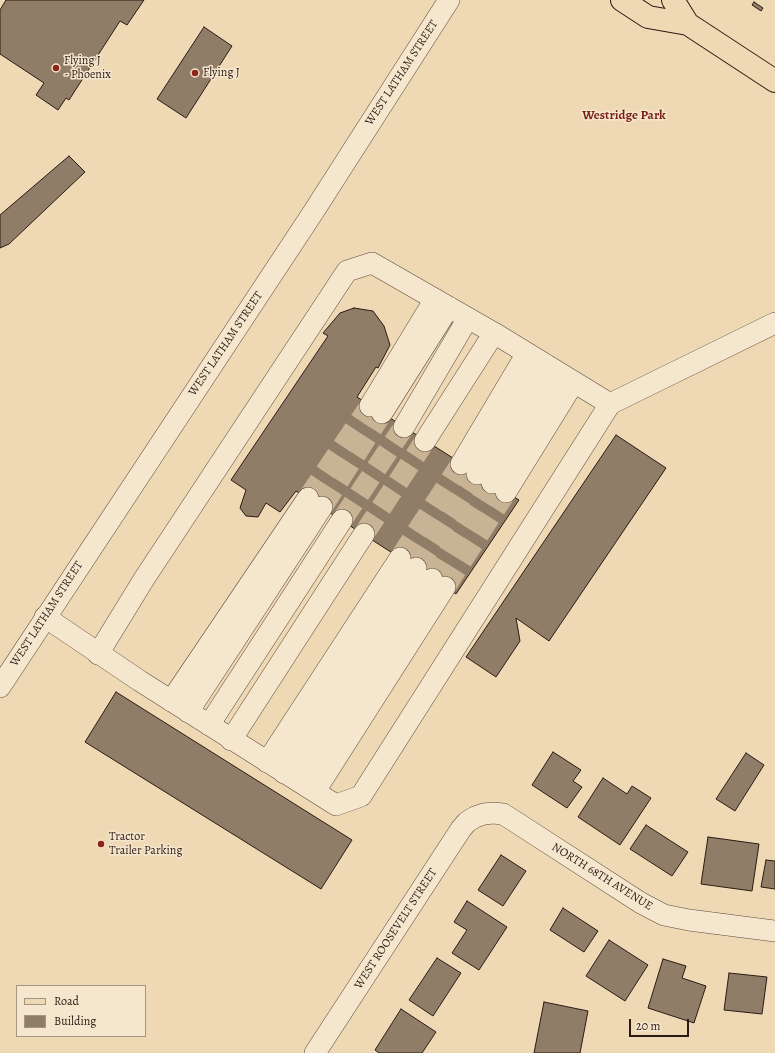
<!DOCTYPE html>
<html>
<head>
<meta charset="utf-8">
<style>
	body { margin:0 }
	#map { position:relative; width:775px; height:1053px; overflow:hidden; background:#efd9b4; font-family:Alegreya,serif }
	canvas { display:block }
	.legend { position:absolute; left:16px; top:985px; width:130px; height:52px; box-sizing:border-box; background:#f5e6ce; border:1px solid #a49484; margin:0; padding:5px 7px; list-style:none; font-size:12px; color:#2a1a14 }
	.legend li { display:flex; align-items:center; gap:8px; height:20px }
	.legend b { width:20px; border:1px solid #a49484 }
	.scale { position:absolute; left:629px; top:1019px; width:60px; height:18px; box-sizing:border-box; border:2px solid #2a1a14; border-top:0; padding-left:5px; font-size:12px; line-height:14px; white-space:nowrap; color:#2a1a14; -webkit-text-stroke:3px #f5e6ce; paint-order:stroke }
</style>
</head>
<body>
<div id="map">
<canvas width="775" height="1053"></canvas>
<ul class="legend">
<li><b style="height:5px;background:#efd9b4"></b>Road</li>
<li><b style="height:11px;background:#907d67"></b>Building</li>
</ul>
<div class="scale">20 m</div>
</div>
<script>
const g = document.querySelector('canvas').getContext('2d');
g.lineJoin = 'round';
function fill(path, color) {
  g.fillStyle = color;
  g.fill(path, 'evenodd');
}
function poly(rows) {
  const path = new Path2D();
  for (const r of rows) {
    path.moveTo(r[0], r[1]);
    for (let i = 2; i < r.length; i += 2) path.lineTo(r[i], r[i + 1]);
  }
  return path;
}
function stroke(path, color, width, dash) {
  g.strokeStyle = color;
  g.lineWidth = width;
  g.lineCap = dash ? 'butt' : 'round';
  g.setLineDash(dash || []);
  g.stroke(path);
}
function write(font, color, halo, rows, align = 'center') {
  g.font = font + ' Alegreya,serif';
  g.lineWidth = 3;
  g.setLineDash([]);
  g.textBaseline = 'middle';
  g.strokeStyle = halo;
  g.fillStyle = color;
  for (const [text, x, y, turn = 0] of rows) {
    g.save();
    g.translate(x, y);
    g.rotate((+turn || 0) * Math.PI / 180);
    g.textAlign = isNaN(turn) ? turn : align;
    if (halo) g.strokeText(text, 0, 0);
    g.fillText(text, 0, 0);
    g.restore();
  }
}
const building = poly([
	[6,0,144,0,127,25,120,21,69,100,66,98,58,110,36,95,44,83,0,54,0,10,6,0],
	[754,2,763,8,761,11,752,5,754,2],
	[204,27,232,46,186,118,157,99,204,27],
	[69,156,85,172,9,244,0,248,0,215,69,156],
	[354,308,373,311,384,326,390,345,378,368,376,367,357,397,519,500,456,594,296,491,280,512,266,503,258,517,246,516,240,508,246,490,231,480,328,336,323,333,340,313,354,308],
	[616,435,666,468,549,641,516,618,520,641,496,677,466,657,616,435],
	[116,692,352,840,321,889,85,742,116,692],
	[553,752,581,770,573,781,582,787,567,808,532,785,553,752],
	[746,753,764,765,735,811,716,799,746,753],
	[603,778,627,794,632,786,651,798,620,845,578,817,603,778],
	[646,825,688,852,672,876,630,849,646,825],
	[708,837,759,844,752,891,701,884,708,837],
	[501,855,526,871,503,906,478,890,501,855],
	[766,860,775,861,775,889,761,887,766,860],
	[467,901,507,927,479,970,452,953,467,930,454,922,467,901],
	[563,908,598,931,584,952,550,930,563,908],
	[609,940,648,965,625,1001,586,976,609,940],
	[437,958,461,973,433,1016,409,1000,437,958],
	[663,959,686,966,682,978,706,986,694,1023,648,1008,663,959],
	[729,973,767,977,762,1014,724,1010,729,973],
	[544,1002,588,1011,580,1053,534,1053,544,1002],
	[401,1009,436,1032,422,1053,379,1053,375,1050,401,1009]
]);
fill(building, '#907d67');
stroke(building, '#2a1a14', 1);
stroke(poly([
	[308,498,370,406],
	[322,507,382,413],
	[342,520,404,427],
	[364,534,425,441],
	[400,558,461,464],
	[416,568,477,474],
	[432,579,492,483],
	[445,587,506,492]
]), '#c8b394', 21, [21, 10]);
const minor = poly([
	[370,406,435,299],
	[382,413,449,307],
	[404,427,468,318],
	[425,441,494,333],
	[461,464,527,353],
	[477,474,545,364],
	[492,483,560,374],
	[506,492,574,382],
	[45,617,140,681,336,805,361,796,610,404,775,323],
	[98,654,144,579,347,271,372,263,494,333,610,404],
	[0,687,314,211,449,0],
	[171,701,308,498],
	[188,712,322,507],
	[209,725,342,520],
	[231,740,364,534],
	[267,762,400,558],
	[284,773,416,568],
	[298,780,432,579],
	[315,791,445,587],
	[315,1053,461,829,467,822,475,817,484,814,493,813,503,814,511,819,641,903,664,915,689,920,775,931]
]);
const major = poly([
	[622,0,648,17,688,24,775,81],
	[673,0,688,24]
]);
stroke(minor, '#5b4a3c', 22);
stroke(major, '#2a1a14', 24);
stroke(minor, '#f5e6ce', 21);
stroke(major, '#efd9b4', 22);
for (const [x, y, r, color] of [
	[56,68,4,"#8f2418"],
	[195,73,4,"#8f2418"],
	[101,844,4,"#8f2418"]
]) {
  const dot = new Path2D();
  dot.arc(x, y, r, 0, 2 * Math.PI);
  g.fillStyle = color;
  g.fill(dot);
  stroke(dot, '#f5e6ce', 1.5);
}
write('12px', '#2a1a14', '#f5e6ce', [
	["Flying J",64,61],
	["- Phoenix",64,75],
	["Flying J",203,73],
	["Tractor",109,837],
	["Trailer Parking",109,851]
], 'left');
write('12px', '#2a1a14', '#f5e6ce', [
	["WEST LATHAM STREET",402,73,-57],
	["WEST LATHAM STREET",226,344,-56],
	["WEST LATHAM STREET",47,614,-57],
	["NORTH 68TH AVENUE",602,877,32],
	["WEST ROOSEVELT STREET",396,929,-57]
]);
write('bold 13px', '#7a1f14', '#f5e6ce', [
	["Westridge Park",624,116]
]);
</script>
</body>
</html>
